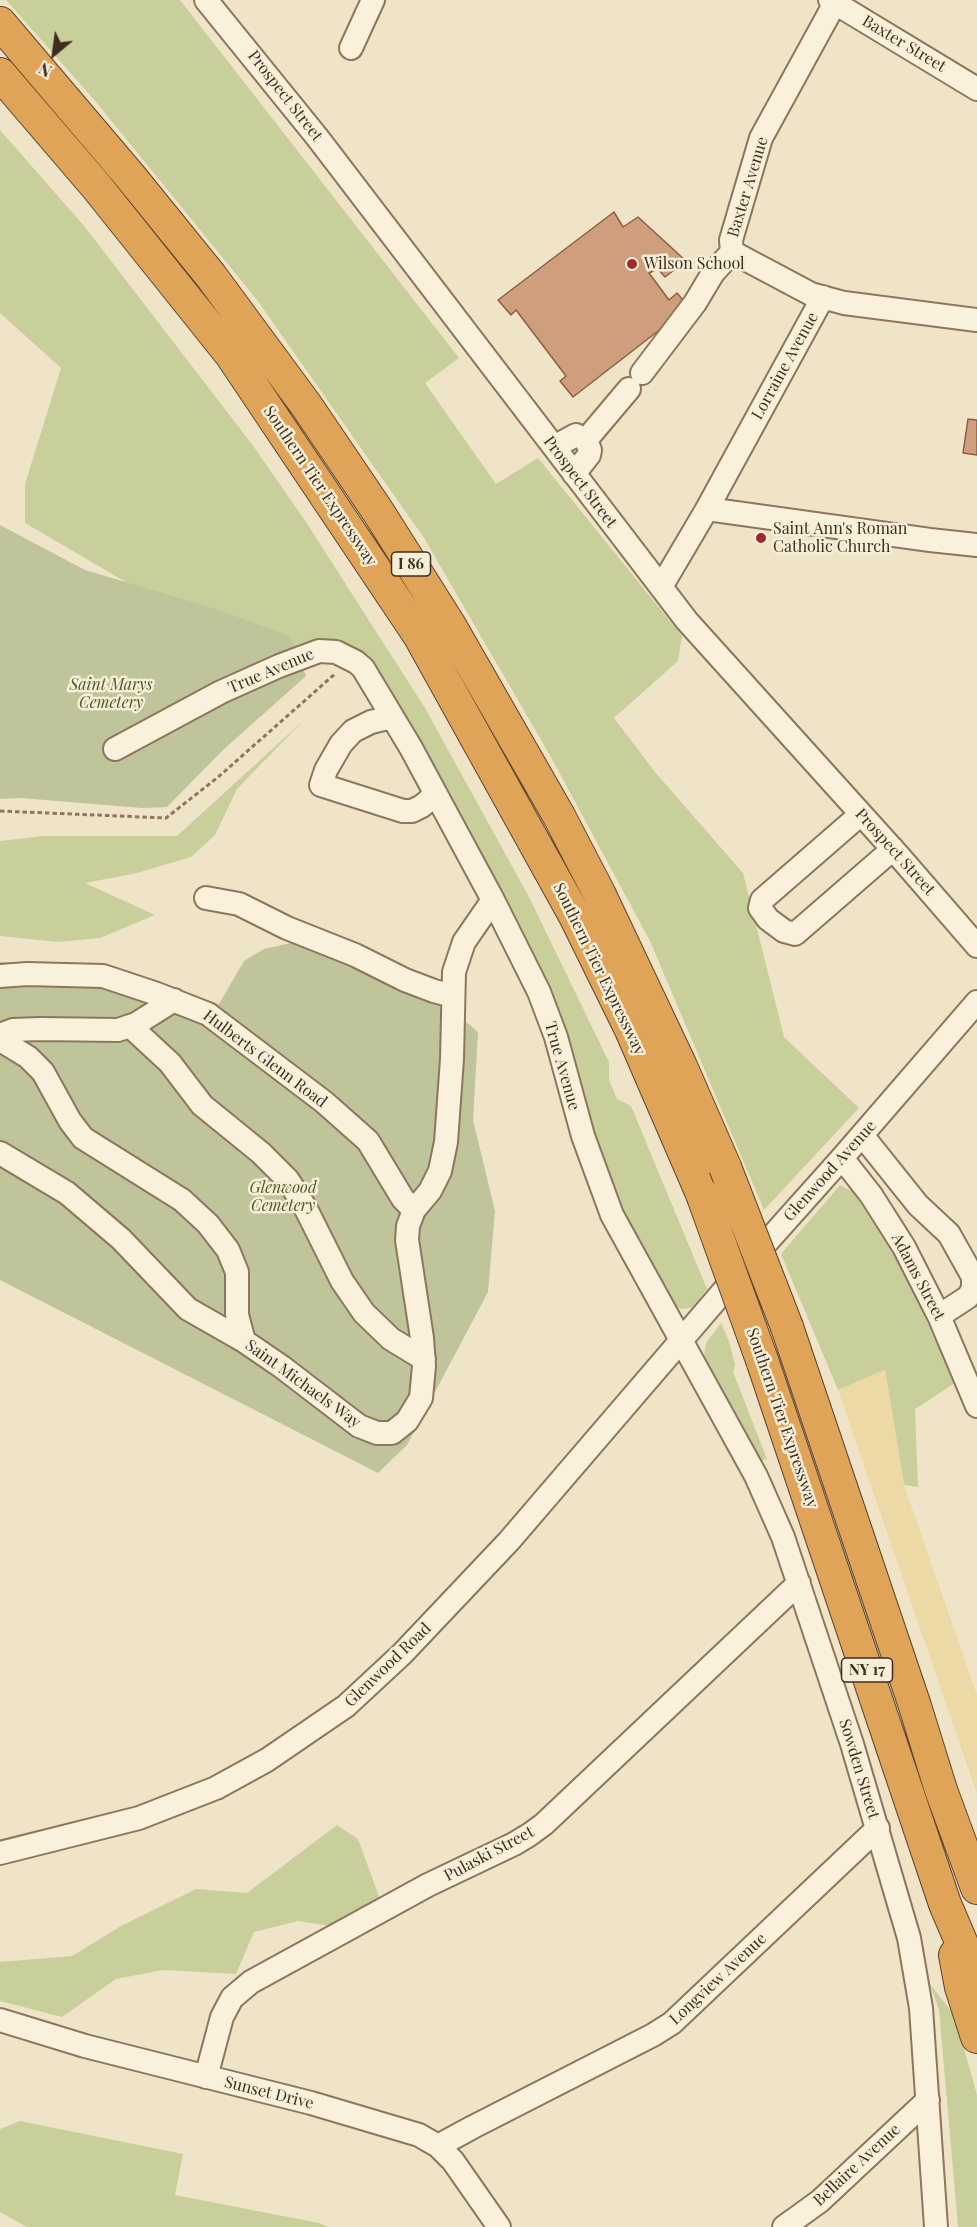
<!DOCTYPE html>
<html>
<head>
<meta charset="utf-8">
<style>
	body { margin:0 }
	#map { position:relative; width:977px; height:2227px; overflow:hidden; background:#f0e4c8; font-family:"Playfair Display",serif }
	canvas { display:block }
	.north { position:absolute; left:24px; top:24px; width:60px; height:60px; -webkit-text-stroke:4px #f7eed8; paint-order:stroke; rotate:209deg; font-size:16px; font-weight:700; line-height:24px; text-align:center; color:#3d2e20 }
	.north::after { content:''; display:block; margin:auto; width:21px; height:27px; background:#3d2e20; clip-path:polygon(50% 0,100% 100%,50% 72%,0 100%) }
</style>
</head>
<body>
<div id="map">
<canvas width="977" height="2227"></canvas>
<div class="north">N</div>
</div>
<script>
const g = document.querySelector('canvas').getContext('2d');
g.lineJoin = 'round';
function fill(path, color) {
  g.fillStyle = color;
  g.fill(path, 'evenodd');
}
function poly(rows) {
  const path = new Path2D();
  for (const r of rows) {
    path.moveTo(r[0], r[1]);
    for (let i = 2; i < r.length; i += 2) path.lineTo(r[i], r[i + 1]);
  }
  return path;
}
function stroke(path, color, width, dash) {
  g.strokeStyle = color;
  g.lineWidth = width;
  g.lineCap = dash ? 'butt' : 'round';
  g.setLineDash(dash || []);
  g.stroke(path);
}
function write(font, color, halo, rows, align = 'center') {
  g.font = font + ' "Playfair Display",serif';
  g.lineWidth = 5;
  g.setLineDash([]);
  g.textBaseline = 'middle';
  g.strokeStyle = halo;
  g.fillStyle = color;
  for (const [text, x, y, turn = 0] of rows) {
    g.save();
    g.translate(x, y);
    g.rotate((+turn || 0) * Math.PI / 180);
    g.textAlign = isNaN(turn) ? turn : align;
    if (halo) g.strokeText(text, 0, 0);
    g.fillText(text, 0, 0);
    g.restore();
  }
}
fill(poly([
	[6,0,180,0,459,358,425,383,496,484,538,458,682,636,678,661,614,718,655,772,743,873,784,1037,859,1108,764,1210,650,941,552,759,424,538,257,300,96,102],
	[0,130,85,227,254,447,306,522,425,708,529,897,609,1062,609,1080,617,1099,631,1106,707,1289,692,1308,681,1309,669,1303,612,1197,569,1054,365,657,350,646,321,645,280,653,153,598,25,523,25,484,61,368,0,313],
	[304,720,237,789,215,835,191,857,137,873,85,883,155,915,100,938,58,942,0,936,0,841,44,836,177,836],
	[840,1185,853,1192,903,1269,955,1383,915,1409,918,1487,904,1485,885,1370,838,1390,781,1254],
	[721,1323,729,1341,735,1365,733,1372,767,1459,757,1462,704,1355,706,1343],
	[337,1825,358,1839,381,1902,331,1926,298,1921,254,1932,236,1974,163,1970,116,1979,62,2017,0,2001,0,1962,72,1956,121,1926,196,1889,247,1893],
	[930,1984,955,2016,977,2095,977,2227,958,2227,939,2010],
	[20,2121,183,2154,175,2195,319,2223,329,2227,27,2227,0,2212,0,2129]
]), '#c9cf9b');
fill(poly([
	[885,1370,904,1485,977,1695,977,1794,838,1390]
]), '#ecd9a5');
fill(poly([
	[0,525,85,570,216,609,290,636,306,676,223,750,167,807,142,808,21,798,0,799],
	[295,942,435,996,478,1032,473,1120,495,1211,488,1292,407,1445,378,1473,0,1280,0,962,104,966,219,1004,244,961,264,949]
]), '#bfc49a');
const building = poly([
	[614,212,623,227,638,217,686,261,665,277,658,269,649,273,669,300,677,293,689,307,573,397,560,381,566,376,516,310,511,315,498,300,614,212],
	[968,419,977,420,977,455,963,453,968,419]
]);
fill(building, '#cf9f7d');
stroke(building, '#8d5f41', 1.5);
const minor = poly([
	[206,0,317,137,687,621,899,856,977,946],
	[830,0,977,89],
	[835,3,761,138,731,240,732,252,811,294,844,303,977,320],
	[351,48,373,0],
	[642,373,695,303,713,273,732,252],
	[554,447,576,435,586,440,629,389],
	[574,474,589,455,590,450,586,440],
	[707,509,930,540,977,545],
	[661,587,707,509,823,297],
	[392,717,371,722,353,731,341,744,326,770,321,785,403,811,412,811,422,806,436,794],
	[115,749,221,692,279,666,319,651,336,652,356,662,363,668,411,748,493,900,539,992,556,1037,583,1136,612,1215,756,1476,783,1537,852,1744,909,1938,921,2008,936,2227],
	[861,814,762,900,760,908,768,919,784,931,795,934,893,849],
	[206,898,239,904,287,928,355,955,405,980,434,991,453,996],
	[0,976,27,974,103,976,157,994,208,1014,324,1102,368,1141,403,1199,414,1210],
	[130,1026,170,1063,202,1105,261,1153,288,1180,305,1207,342,1281,364,1313,391,1339,424,1359],
	[0,1035,13,1030,40,1029,118,1030,136,1024,174,1000],
	[0,1037,2,1041,28,1057,43,1072,70,1121,83,1138,182,1200,208,1224,228,1250,237,1272,237,1315,244,1341],
	[862,1135,918,1205,949,1234,973,1277,973,1289,968,1297,939,1316],
	[0,1153,67,1193,121,1239,188,1309,244,1341,282,1367,359,1426,377,1433,392,1433,407,1421,421,1398,424,1366,422,1338,407,1240,408,1226,414,1210,430,1191,440,1171,446,1142,452,1059,454,972,464,942,493,900],
	[842,1158,871,1195,904,1247,939,1316,977,1406],
	[0,1853,139,1818,216,1788,267,1760,346,1706,402,1654,509,1541,733,1280,842,1158,977,1002],
	[0,2020,85,2046,311,2103,419,2135,438,2146,453,2161,499,2227],
	[206,2077,222,2017,232,1998,251,1982,428,1885,514,1844,529,1835,544,1824,799,1583],
	[438,2146,473,2127,653,2035,672,2023,878,1828],
	[784,2227,820,2201,928,2100]
]);
const highway = poly([
	[0,23,130,176,211,276,306,405,377,510,449,624,559,816,599,893,680,1064,725,1167],
	[0,74,96,186,232,356,419,635,575,916,631,1030,702,1194],
	[787,1327,914,1703,941,1790,977,1888],
	[762,1360,945,1904,977,1979],
	[955,1955,961,1987,977,2037]
]);
stroke(minor, '#8d765c', 26);
stroke(highway, '#5b4430', 34);
stroke(poly([
	[0,811,166,818,217,778,336,673]
]), '#8d765c', 3, [4.5, 3]);
stroke(minor, '#faf1dc', 22);
stroke(highway, '#e0a458', 32);
const highwayBridge = poly([
	[725,1167,787,1327],
	[702,1194,762,1360]
]);
stroke(highwayBridge, '#5b4430', 34, []);
stroke(highwayBridge, '#e0a458', 32);
for (const [x, y, r, color] of [
	[632,264,6,"#9e2a2b"],
	[761,538,6,"#9e2a2b"]
]) {
  const dot = new Path2D();
  dot.arc(x, y, r, 0, 2 * Math.PI);
  g.fillStyle = color;
  g.fill(dot);
  stroke(dot, '#f7eed8', 2);
}
for (const [x, y, w] of [
	[411,564,39],
	[867,1670,51]
]) {
  const box = new Path2D();
  box.roundRect(x - w / 2, y - 12, w, 24, 4.5);
  g.fillStyle = '#f7eed8';
  g.fill(box);
  stroke(box, '#3d2e20', 1.5);
}
write('bold 15px', '#3d2e20', null, [
	["I 86",411,564],
	["NY 17",867,1670]
]);
write('16px', '#3d2e20', '#f7eed8', [
	["Baxter Street",904,44,31],
	["Prospect Street",285,96,52],
	["Baxter Avenue",748,187,-73],
	["Lorraine Avenue",785,366,-61],
	["Prospect Street",580,482,53],
	["Southern Tier Expressway",320,486,56],
	["True Avenue",271,671,-23],
	["Prospect Street",895,852,48],
	["Southern Tier Expressway",599,969,64],
	["Hulberts Glenn Road",265,1059,37],
	["True Avenue",562,1066,74],
	["Glenwood Avenue",830,1171,-48],
	["Adams Street",918,1277,62],
	["Saint Michaels Way",303,1384,36],
	["Southern Tier Expressway",782,1418,71],
	["Glenwood Road",388,1665,-44],
	["Sowden Street",859,1769,73],
	["Pulaski Street",489,1854,-28],
	["Longview Avenue",718,1979,-43],
	["Sunset Drive",269,2093,14],
	["Bellaire Avenue",857,2165,-43]
]);
write('16px', '#3d2e20', '#f7eed8', [
	["Wilson School",644,264],
	["Saint Ann's Roman",773,529],
	["Catholic Church",773,547]
], 'left');
write('italic 16px', '#4d5a26', '#f7eed8', [
	["Saint Marys",111,685],
	["Cemetery",111,703],
	["Glenwood",283,1188],
	["Cemetery",283,1206]
]);
</script>
</body>
</html>
